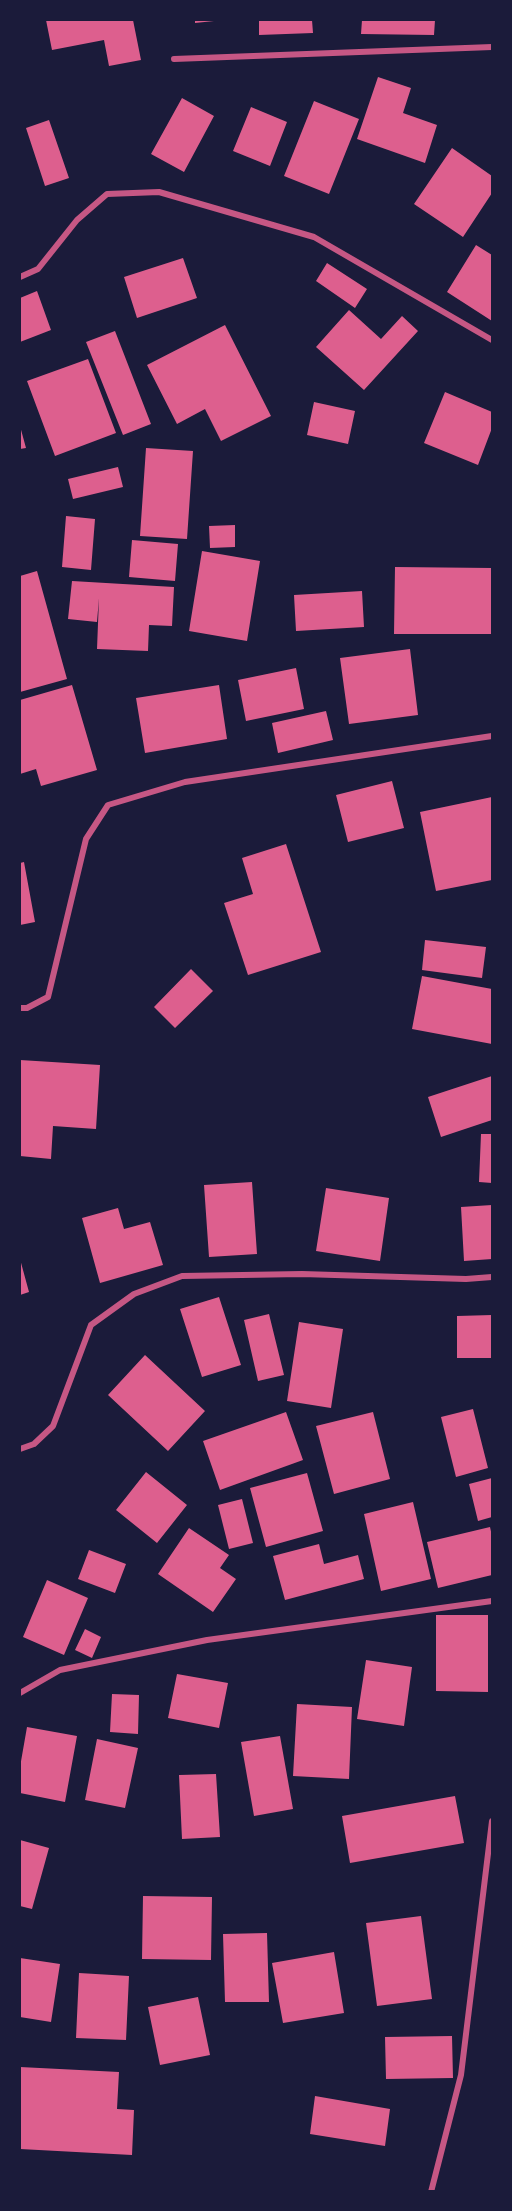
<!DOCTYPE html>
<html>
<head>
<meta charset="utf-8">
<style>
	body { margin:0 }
	#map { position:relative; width:512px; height:2211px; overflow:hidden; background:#1b1b3a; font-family:Helvetica,sans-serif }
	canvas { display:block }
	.frame { position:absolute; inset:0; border:21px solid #1b1b3a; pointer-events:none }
</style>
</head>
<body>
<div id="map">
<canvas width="512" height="2211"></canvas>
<div class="frame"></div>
</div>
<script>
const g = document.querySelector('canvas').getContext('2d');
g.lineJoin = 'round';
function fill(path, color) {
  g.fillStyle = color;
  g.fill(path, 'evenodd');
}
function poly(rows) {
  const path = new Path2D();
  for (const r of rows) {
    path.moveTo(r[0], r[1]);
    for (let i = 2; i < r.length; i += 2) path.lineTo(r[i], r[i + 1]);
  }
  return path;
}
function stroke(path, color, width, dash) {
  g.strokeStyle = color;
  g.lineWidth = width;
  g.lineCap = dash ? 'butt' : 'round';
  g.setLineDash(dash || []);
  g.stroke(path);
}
fill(poly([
	[46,20,133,20,141,60,109,66,104,40,52,50],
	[195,20,214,20,214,21,195,23],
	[259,20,312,20,313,33,259,35],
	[362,20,435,20,434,35,361,34],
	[378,77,411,88,403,113,437,125,425,163,357,139],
	[182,98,214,116,184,172,151,154],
	[314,101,359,119,329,194,284,176],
	[251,107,287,122,270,166,233,151],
	[49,120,69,178,45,186,26,128],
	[452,148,492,176,492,193,463,237,414,204],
	[476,245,492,255,492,321,447,292],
	[183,258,197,298,137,318,124,277],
	[327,263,367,289,355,308,316,281],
	[37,291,51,330,20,342,20,298],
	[349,310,381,339,402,316,418,331,364,390,316,347],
	[225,325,271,416,221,441,205,409,177,424,147,365],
	[115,331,151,424,123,435,86,342],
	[88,359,116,433,55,456,27,381],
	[445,392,492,412,492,428,478,465,424,443],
	[314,402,355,411,348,444,307,435],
	[20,426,26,448,20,449],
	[146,448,193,451,187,539,140,536],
	[118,467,123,487,73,499,68,479],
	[66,516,95,519,91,570,62,567],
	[235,525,235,547,210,548,209,526],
	[132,540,178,544,175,581,129,577],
	[202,551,260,561,247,641,189,631],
	[395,567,492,568,492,634,394,634],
	[37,571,67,679,20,692,20,576],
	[72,581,174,587,172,626,149,625,148,651,97,649,99,598,97,622,68,619],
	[362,591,364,627,296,631,294,595],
	[410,649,418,715,349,724,340,658],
	[296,668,304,709,246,721,238,680],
	[72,685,97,770,41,786,36,769,20,774,20,700],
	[219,685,227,739,145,753,136,698],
	[326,711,333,740,278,753,272,723],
	[392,781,404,828,348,842,336,795],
	[492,797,492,880,436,891,420,812],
	[286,844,321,952,248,975,224,903,253,894,242,858],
	[24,862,35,922,20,925,20,863],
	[425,940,486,947,482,978,422,970],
	[191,969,213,991,175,1028,154,1007],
	[422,976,492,989,492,1044,412,1029],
	[20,1060,100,1065,96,1129,53,1126,51,1159,20,1156],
	[492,1076,492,1120,441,1137,428,1097],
	[481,1134,492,1134,492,1183,479,1182],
	[252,1182,257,1254,209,1257,204,1185],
	[326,1188,389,1198,380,1261,316,1251],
	[492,1205,492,1259,464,1261,461,1207],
	[118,1208,124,1229,150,1222,163,1265,100,1283,82,1218],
	[20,1259,29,1292,20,1295],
	[219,1297,241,1365,202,1377,180,1309],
	[269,1314,284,1375,258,1381,244,1320],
	[492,1315,492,1358,457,1358,457,1316],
	[299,1322,343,1329,331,1408,287,1401],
	[145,1355,205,1411,168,1451,108,1395],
	[473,1409,488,1468,456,1477,441,1417],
	[286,1412,303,1460,220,1490,203,1441],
	[373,1412,390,1479,334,1494,316,1426],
	[146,1472,187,1505,157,1543,116,1510],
	[307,1473,323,1531,266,1547,250,1488],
	[492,1478,492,1517,478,1521,469,1484],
	[242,1499,253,1543,229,1549,218,1505],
	[413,1502,431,1579,381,1591,364,1514],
	[490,1527,492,1536,492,1575,438,1588,427,1542],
	[189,1528,229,1555,220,1568,236,1579,213,1612,158,1574],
	[319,1544,324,1564,358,1555,364,1579,285,1600,273,1556],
	[89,1550,126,1564,115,1593,78,1579],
	[47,1580,88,1598,64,1655,23,1637],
	[436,1615,488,1615,488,1692,436,1691],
	[85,1629,101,1637,92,1658,75,1650],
	[366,1660,412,1667,404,1726,357,1719],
	[177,1674,228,1683,219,1728,168,1718],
	[112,1694,139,1695,138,1734,110,1732],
	[297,1704,352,1707,349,1779,293,1776],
	[27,1727,77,1736,65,1802,20,1793,20,1767],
	[280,1736,293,1809,254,1816,241,1742],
	[97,1739,138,1748,125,1808,85,1800],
	[216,1774,220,1837,182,1839,179,1775],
	[455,1796,464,1843,350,1863,342,1816],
	[20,1840,49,1848,32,1909,20,1906],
	[143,1896,212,1897,211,1960,142,1959],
	[421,1916,432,1999,377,2006,366,1923],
	[267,1933,269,2002,225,2002,223,1934],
	[334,1952,344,2013,283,2023,272,1963],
	[20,1958,60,1964,51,2022,20,2017],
	[79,1973,129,1976,126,2040,76,2038],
	[198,1997,210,2055,160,2065,148,2007],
	[452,2036,453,2078,386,2079,385,2037],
	[20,2067,119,2072,117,2109,134,2110,132,2155,20,2149],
	[315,2096,390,2109,385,2146,310,2134]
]), '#dd5f8e');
stroke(poly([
	[174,59,492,47],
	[20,277,38,269,77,220,107,194,159,192,314,237,492,340],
	[20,1008,27,1008,48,997,86,839,108,805,185,782,492,736],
	[20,1449,34,1444,53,1426,91,1325,134,1294,182,1276,302,1274,466,1279,492,1277],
	[20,1693,60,1670,207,1640,492,1601],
	[431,2192,461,2075,492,1821]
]), '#c65784', 6);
</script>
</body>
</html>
